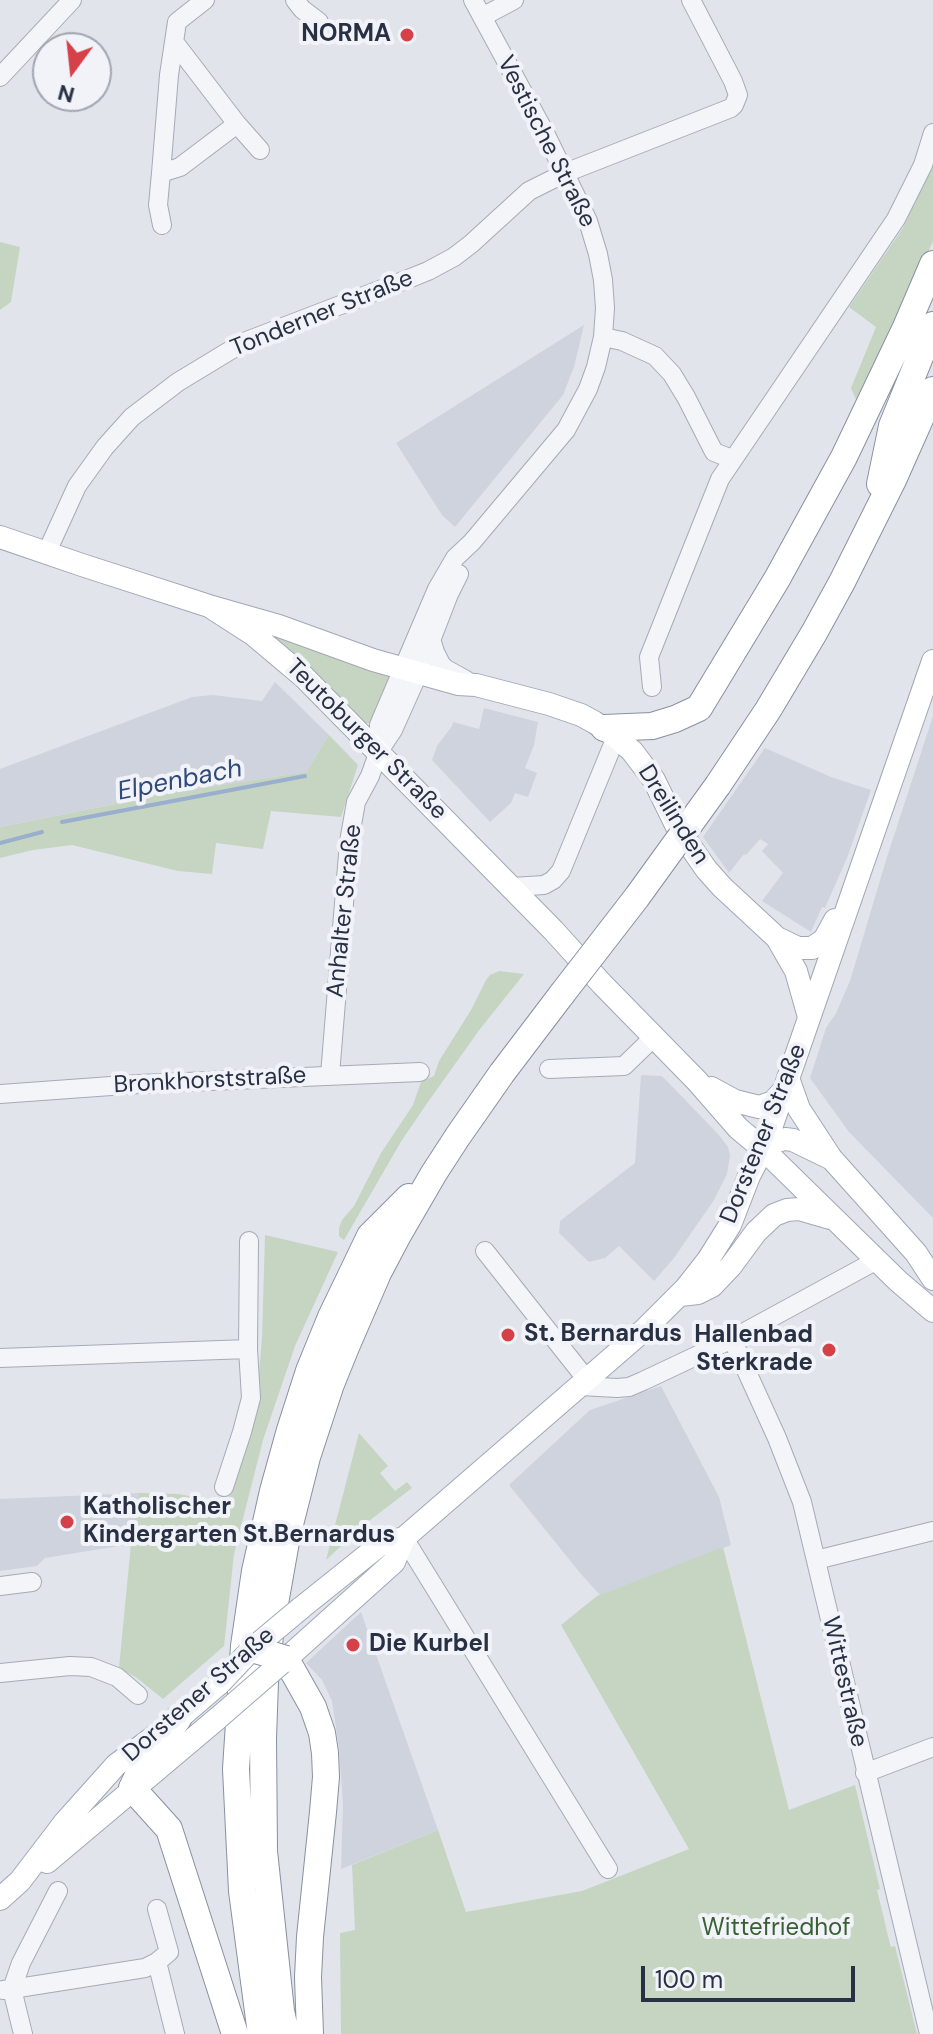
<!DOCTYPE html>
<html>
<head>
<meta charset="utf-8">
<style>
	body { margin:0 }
	#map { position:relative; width:933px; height:2034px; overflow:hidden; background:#e1e4eb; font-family:"DM Sans",sans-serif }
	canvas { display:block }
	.north { position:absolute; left:32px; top:32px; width:80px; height:80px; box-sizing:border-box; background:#f1f3f8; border:2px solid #a1a5b0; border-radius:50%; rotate:195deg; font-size:22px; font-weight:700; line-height:32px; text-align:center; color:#283044 }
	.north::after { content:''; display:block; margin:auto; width:28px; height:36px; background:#d64048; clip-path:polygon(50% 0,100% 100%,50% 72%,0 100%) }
	.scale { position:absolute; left:641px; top:1966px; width:214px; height:36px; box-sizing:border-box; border:4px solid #283044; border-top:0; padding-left:10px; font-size:24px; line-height:28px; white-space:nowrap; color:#283044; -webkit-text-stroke:6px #f1f3f8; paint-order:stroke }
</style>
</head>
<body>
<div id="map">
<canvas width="933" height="2034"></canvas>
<div class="north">N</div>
<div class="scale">100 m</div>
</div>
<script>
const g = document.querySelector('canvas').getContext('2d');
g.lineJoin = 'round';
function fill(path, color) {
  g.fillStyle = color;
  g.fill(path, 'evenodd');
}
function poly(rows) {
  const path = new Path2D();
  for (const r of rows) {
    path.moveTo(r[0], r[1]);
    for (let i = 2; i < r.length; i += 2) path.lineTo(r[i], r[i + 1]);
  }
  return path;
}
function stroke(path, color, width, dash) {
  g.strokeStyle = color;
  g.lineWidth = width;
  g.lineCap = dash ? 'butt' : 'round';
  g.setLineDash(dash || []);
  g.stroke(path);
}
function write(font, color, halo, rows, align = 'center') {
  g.font = font + ' "DM Sans",sans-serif';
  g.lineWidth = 8;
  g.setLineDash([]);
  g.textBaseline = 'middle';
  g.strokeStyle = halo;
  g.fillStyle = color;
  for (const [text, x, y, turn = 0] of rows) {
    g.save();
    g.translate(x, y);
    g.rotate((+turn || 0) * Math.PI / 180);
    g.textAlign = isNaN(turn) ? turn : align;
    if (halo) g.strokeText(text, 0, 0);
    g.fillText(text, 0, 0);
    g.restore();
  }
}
fill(poly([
	[584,325,574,367,563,395,455,527,442,515,396,443],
	[275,682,329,735,306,772,170,793,0,827,0,769,192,697,213,695,262,701],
	[484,708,538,722,534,745,525,768,537,773,528,797,515,793,511,803,490,822,432,760,437,746,452,726,453,722,479,729],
	[933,716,933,1218,849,1132,810,1078,826,1028,836,1013,850,981,887,857],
	[765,748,831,777,871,790,847,858,825,908,822,907,811,932,762,901,783,873,762,851,768,844,760,839,746,855,744,854,729,873,703,837],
	[641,1075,662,1076,719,1135,728,1147,730,1156,727,1174,714,1200,674,1258,654,1281,619,1246,605,1258,589,1262,559,1233,560,1221,635,1163],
	[661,1386,719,1497,731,1545,600,1595,581,1574,509,1485,590,1410],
	[139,1493,131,1544,45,1558,37,1566,0,1571,0,1499],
	[361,1612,438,1830,341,1869,343,1804,339,1748,332,1701,322,1680,306,1663]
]), '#cfd3dd');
fill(poly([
	[933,163,933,241,906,303,858,404,851,388,876,327,849,307,903,228],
	[0,242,20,247,11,302,0,310],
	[261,627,392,674,373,723,364,723],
	[329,735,358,765,341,817,271,811,263,849,216,843,212,874,178,871,72,845,33,850,0,858,0,827,170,793,306,772],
	[499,971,524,974,480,1029,428,1102,402,1140,344,1240,341,1238,339,1236,339,1228,342,1220,354,1206,381,1153,413,1105,421,1082,434,1076,439,1061,471,1010,486,980,490,975],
	[265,1235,338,1252,295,1346,263,1440,234,1554,224,1646,163,1699,137,1678,119,1668,131,1544,139,1493,179,1494,227,1504,256,1407,262,1338],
	[359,1433,388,1466,380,1473,395,1491,407,1482,412,1488,365,1524,326,1560],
	[723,1547,789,1810,855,1785,880,1889,877,1890,890,1944,891,1947,895,1946,917,2034,341,2034,340,1933,355,1930,352,1865,438,1830,466,1912,582,1891,689,1849,561,1625,597,1596]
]), '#c5d5c2');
stroke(poly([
	[62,822,305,776],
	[0,843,42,832]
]), '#9aaecd', 4);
const minor = poly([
	[295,0,302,9,319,22],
	[482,17,514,0],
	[175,43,237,124,180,167,161,173,169,75,177,22,205,0],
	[0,77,72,0],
	[237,124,260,150],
	[161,173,158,205,162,225],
	[603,337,622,341,655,356,672,374,686,397,714,452,732,459],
	[46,554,77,486,105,447,132,417,178,382,244,342,403,281,428,271,454,257,471,244,529,191,565,173,731,108,734,105,738,95,733,81,691,0],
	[431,639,435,652,441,664,446,669,466,680],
	[652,687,649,657,720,479,896,219,923,165,933,133],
	[379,751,379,725,437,589,455,558,472,542,566,430,588,389,596,367,603,337,605,308,603,280,598,254,588,221,544,131,473,0],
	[512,887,544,885,553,880,561,871,616,737],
	[549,1069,624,1066,654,1037],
	[330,1075,349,842,356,802,370,776,379,751,393,730,418,674,449,594,459,574],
	[0,1094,139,1084,420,1072],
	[485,1251,587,1380],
	[732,1339,777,1438,802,1502,929,2034],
	[0,1358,248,1349],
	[580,1386,617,1388,629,1387,643,1381,732,1339,877,1260],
	[224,1487,242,1432,251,1398,248,1349,249,1241],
	[404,1538,608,1869],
	[816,1560,933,1531],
	[0,1586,32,1582],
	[0,1673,70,1666,91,1667,117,1677,138,1695],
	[865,1773,933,1747],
	[157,1962,175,2034],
	[3,1990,12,1989,21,1963,58,1891],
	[23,2034,12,1989,145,1968,157,1962,169,1952,157,1909]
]);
const major = poly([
	[0,537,82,565,209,606,279,626,373,660,458,684,476,685,549,704,581,715,594,722,616,737,632,751,654,780,677,827,706,869,722,887,777,938,796,971,809,1017],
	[209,606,254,635,304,677,553,930,602,984,697,1081,738,1128,763,1149,898,1281,933,1311],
	[777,938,798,948,812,948,824,940,835,920],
	[788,1078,799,1109,831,1158,916,1253,933,1279],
	[711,1088,735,1101,759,1107,773,1102,784,1090],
	[763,1149,774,1142,785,1139,793,1140,830,1158],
	[680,1295,698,1293,712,1286,731,1266,756,1232,774,1215,787,1210,799,1209,830,1218],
	[301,1608,381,1544,404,1538],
	[286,1659,394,1562,404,1538,644,1330,686,1288,708,1260,730,1225,749,1176,763,1149,772,1125,933,661],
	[47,1862,218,1718],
	[0,1899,20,1881,65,1822,116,1765,178,1719,220,1683]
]);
const highway = poly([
	[880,484,892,426,933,325],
	[604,728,652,726,675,719,699,708,777,579,844,457,906,327,933,264],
	[718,785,768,710,814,633,842,582,893,480,933,390],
	[286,1659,313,1707,322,1733,325,1753,326,1777,323,1812,310,1937,308,1977,310,2034],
	[178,1719,144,1763,132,1788,169,1829,235,2034],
	[261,2034,242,1891,236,1769,244,1646,255,1571,273,1491,290,1430,309,1371,331,1317,370,1236,409,1197],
	[286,2034,281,2011,264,1851,263,1738,265,1682,271,1626,287,1536,307,1457,331,1384,346,1347,378,1273,398,1235,434,1173,458,1136,502,1073,562,994]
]);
stroke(minor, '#a6aab6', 20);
stroke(major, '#a0a7b7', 24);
stroke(highway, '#8890a2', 28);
stroke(minor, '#f4f5f9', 18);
stroke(major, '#fff', 22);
stroke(highway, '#fff', 26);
const majorBridge = poly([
	[220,1683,252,1649,301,1608],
	[218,1718,286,1659]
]);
const highwayBridge = poly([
	[562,994,637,897,718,785],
	[252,1649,286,1659]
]);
stroke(majorBridge, '#a0a7b7', 24, []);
stroke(highwayBridge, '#8890a2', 28, []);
stroke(majorBridge, '#fff', 22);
stroke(highwayBridge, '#fff', 26);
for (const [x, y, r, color] of [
	[407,35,8,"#d64048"],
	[508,1335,8,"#d64048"],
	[829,1350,8,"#d64048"],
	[67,1522,8,"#d64048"],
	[353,1645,8,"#d64048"]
]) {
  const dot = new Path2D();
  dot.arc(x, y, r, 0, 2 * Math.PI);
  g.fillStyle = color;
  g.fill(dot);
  stroke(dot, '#f1f3f8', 3);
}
write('bold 24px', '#283044', '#f1f3f8', [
	["NORMA",391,35,"right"],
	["St. Bernardus",524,1335],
	["Hallenbad",813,1336,"right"],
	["Sterkrade",813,1364,"right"],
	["Katholischer",83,1508],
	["Kindergarten St.Bernardus",83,1536],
	["Die Kurbel",369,1645]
], 'left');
write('24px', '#283044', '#f1f3f8', [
	["Vestische Straße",546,142,63],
	["Tonderner Straße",322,314,-22],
	["Teutoburger Straße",366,740,45],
	["Dreilinden",673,815,58],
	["Anhalter Straße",345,911,-84],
	["Bronkhorststraße",210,1081,-3],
	["Dorstener Straße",764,1134,-68],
	["Wittestraße",844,1682,77],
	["Dorstener Straße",199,1695,-41]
]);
write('24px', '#396035', '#f1f3f8', [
	["Wittefriedhof",776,1929]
]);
write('italic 26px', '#304a7a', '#f1f3f8', [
	["Elpenbach",180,781,-11]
]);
</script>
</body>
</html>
